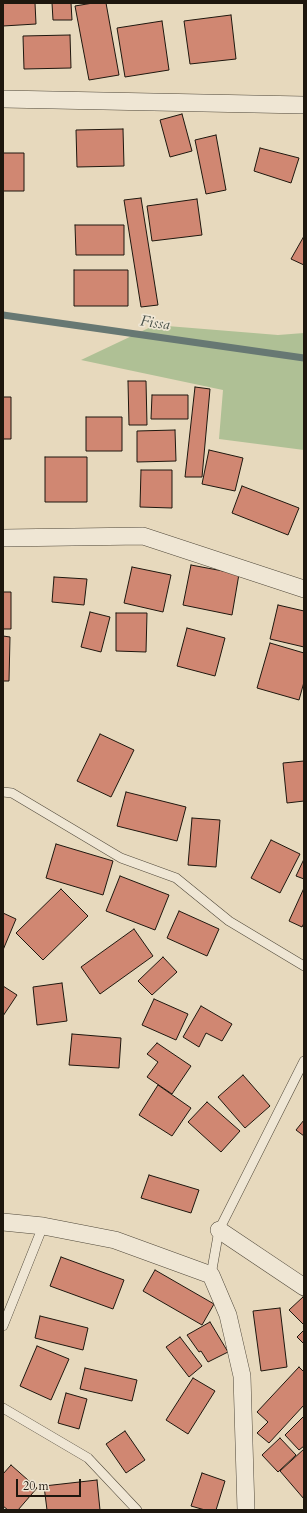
<!DOCTYPE html>
<html>
<head>
<meta charset="utf-8">
<style>
	body { margin:0 }
	#map { position:relative; width:307px; height:1513px; overflow:hidden; background:#e7d9bd; font-family:Cardo,serif }
	canvas { display:block }
	.frame { position:absolute; inset:0; border:4px solid #1e170e; pointer-events:none }
	.scale { position:absolute; left:16px; top:1479px; width:65px; height:18px; box-sizing:border-box; border:2px solid #1e170e; border-top:0; padding-left:5px; font-size:12px; line-height:14px; white-space:nowrap; color:#1e170e; -webkit-text-stroke:3px #efe6d4; paint-order:stroke }
</style>
</head>
<body>
<div id="map">
<canvas width="307" height="1513"></canvas>
<div class="frame"></div>
<div class="scale">20 m</div>
</div>
<script>
const g = document.querySelector('canvas').getContext('2d');
g.lineJoin = 'round';
function fill(path, color) {
  g.fillStyle = color;
  g.fill(path, 'evenodd');
}
function poly(rows) {
  const path = new Path2D();
  for (const r of rows) {
    path.moveTo(r[0], r[1]);
    for (let i = 2; i < r.length; i += 2) path.lineTo(r[i], r[i + 1]);
  }
  return path;
}
function stroke(path, color, width, dash) {
  g.strokeStyle = color;
  g.lineWidth = width;
  g.lineCap = dash ? 'butt' : 'round';
  g.setLineDash(dash || []);
  g.stroke(path);
}
function write(font, color, halo, rows, align = 'center') {
  g.font = font + ' Cardo,serif';
  g.lineWidth = 3.5;
  g.setLineDash([]);
  g.textBaseline = 'middle';
  g.strokeStyle = halo;
  g.fillStyle = color;
  for (const [text, x, y, turn = 0] of rows) {
    g.save();
    g.translate(x, y);
    g.rotate((+turn || 0) * Math.PI / 180);
    g.textAlign = isNaN(turn) ? turn : align;
    if (halo) g.strokeText(text, 0, 0);
    g.fillText(text, 0, 0);
    g.restore();
  }
}
fill(poly([
	[155,325,278,335,304,333,304,450,219,439,223,390,81,360]
]), '#afc095');
stroke(poly([
	[3,315,304,358]
]), '#677873', 7);
const building = poly([
	[3,3,35,3,36,24,3,26,3,3],
	[52,3,71,3,72,20,53,20,52,3],
	[93,3,106,3,119,75,89,80,75,6,93,3],
	[231,15,236,59,190,64,184,21,231,15],
	[162,21,169,70,125,77,117,28,162,21],
	[70,35,71,68,24,69,23,36,70,35],
	[182,114,192,151,170,157,160,120,182,114],
	[123,129,124,166,77,167,76,130,123,129],
	[216,135,226,190,206,194,195,140,216,135],
	[260,148,299,158,291,183,254,171,260,148],
	[3,153,24,153,24,191,3,191,3,153],
	[141,198,158,305,141,307,124,200,141,198],
	[197,199,202,235,152,241,147,206,197,199],
	[75,225,124,225,124,255,76,255,75,225],
	[304,236,304,265,291,259,304,236],
	[74,270,128,270,128,306,74,306,74,270],
	[128,381,146,381,147,425,129,425,128,381],
	[195,387,210,389,202,477,185,477,195,387],
	[152,395,188,395,188,419,151,419,152,395],
	[3,397,11,397,11,439,3,439,3,397],
	[86,417,122,417,122,451,86,451,86,417],
	[175,430,176,461,137,462,137,431,175,430],
	[209,450,243,458,235,491,202,484,209,450],
	[45,457,87,457,87,502,45,502,45,457],
	[141,470,172,470,172,508,140,507,141,470],
	[242,486,299,508,288,535,232,513,242,486],
	[191,565,239,574,232,615,183,605,191,565],
	[132,567,171,575,163,612,124,603,132,567],
	[54,577,87,579,84,605,52,602,54,577],
	[3,592,11,592,11,629,3,629,3,592],
	[278,605,304,611,304,647,270,639,278,605],
	[90,612,110,617,101,652,81,647,90,612],
	[116,613,147,613,146,652,116,651,116,613],
	[187,628,225,638,215,676,177,666,187,628],
	[3,636,10,637,9,681,3,681,3,636],
	[270,643,304,653,304,682,299,700,257,688,270,643],
	[100,734,134,750,111,797,77,781,100,734],
	[304,761,304,801,287,803,283,763,304,761],
	[126,792,186,807,177,841,117,826,126,792],
	[192,818,220,820,216,867,188,865,192,818],
	[271,840,300,854,280,893,251,878,271,840],
	[56,844,113,861,103,895,46,878,56,844],
	[304,859,304,879,296,876,304,859],
	[120,876,169,895,155,930,106,911,120,876],
	[304,888,304,923,302,927,289,921,304,888],
	[61,889,88,916,43,960,16,933,61,889],
	[179,911,219,929,207,956,167,938,179,911],
	[3,913,16,919,3,950,3,913],
	[134,929,153,956,100,994,81,967,134,929],
	[163,957,177,972,152,995,138,981,163,957],
	[62,983,67,1021,37,1025,33,987,62,983],
	[3,986,17,995,3,1016,3,986],
	[154,999,188,1014,176,1040,142,1025,154,999],
	[201,1006,232,1024,222,1041,206,1033,199,1047,183,1037,201,1006],
	[72,1034,121,1038,119,1068,69,1065,72,1034],
	[157,1043,191,1066,172,1094,147,1077,158,1062,147,1054,157,1043],
	[243,1075,270,1106,245,1128,218,1097,243,1075],
	[158,1085,191,1108,172,1136,139,1115,158,1085],
	[207,1102,240,1131,221,1152,188,1122,207,1102],
	[304,1120,304,1136,296,1130,304,1120],
	[149,1175,199,1190,191,1213,141,1198,149,1175],
	[61,1257,124,1280,113,1309,50,1286,61,1257],
	[155,1270,214,1304,202,1325,143,1291,155,1270],
	[303,1297,304,1299,304,1325,289,1310,303,1297],
	[280,1308,287,1367,261,1371,253,1311,280,1308],
	[40,1316,88,1328,83,1350,35,1338,40,1316],
	[210,1322,228,1352,208,1362,201,1351,199,1352,187,1335,210,1322],
	[304,1330,304,1344,297,1337,304,1330],
	[180,1337,202,1366,189,1377,166,1347,180,1337],
	[37,1346,69,1359,51,1400,20,1386,37,1346],
	[299,1367,304,1372,304,1405,269,1443,257,1433,268,1422,257,1412,299,1367],
	[85,1368,137,1380,132,1401,80,1389,85,1368],
	[193,1378,215,1391,188,1434,166,1420,193,1378],
	[66,1393,87,1399,79,1429,58,1423,66,1393],
	[304,1416,304,1446,299,1450,285,1435,304,1416],
	[125,1431,145,1460,126,1473,106,1444,125,1431],
	[280,1438,296,1455,278,1472,262,1455,280,1438],
	[304,1449,304,1499,280,1471,304,1449],
	[11,1465,37,1488,18,1510,8,1510,3,1506,3,1474,11,1465],
	[202,1473,225,1481,216,1510,205,1510,191,1506,202,1473],
	[97,1480,100,1510,47,1510,44,1486,97,1480]
]);
fill(building, '#d08772');
stroke(building, '#1e170e', 1);
const lane = poly([
	[3,792,12,793,121,858,176,878,229,921,304,966],
	[211,1275,219,1230,304,1061],
	[3,1326,43,1226],
	[3,1408,88,1458,137,1510]
]);
const street = poly([
	[3,99,304,105],
	[3,538,143,536,304,589],
	[3,1222,43,1226,115,1240,211,1275,228,1315,242,1376,246,1510],
	[219,1230,304,1287]
]);
stroke(lane, '#50483a', 10);
stroke(street, '#50483a', 18);
stroke(lane, '#efe6d4', 9);
stroke(street, '#efe6d4', 17);
write('italic 15px', '#485049', '#efe6d4', [
	["Fissa",155,324,8]
]);
</script>
</body>
</html>
